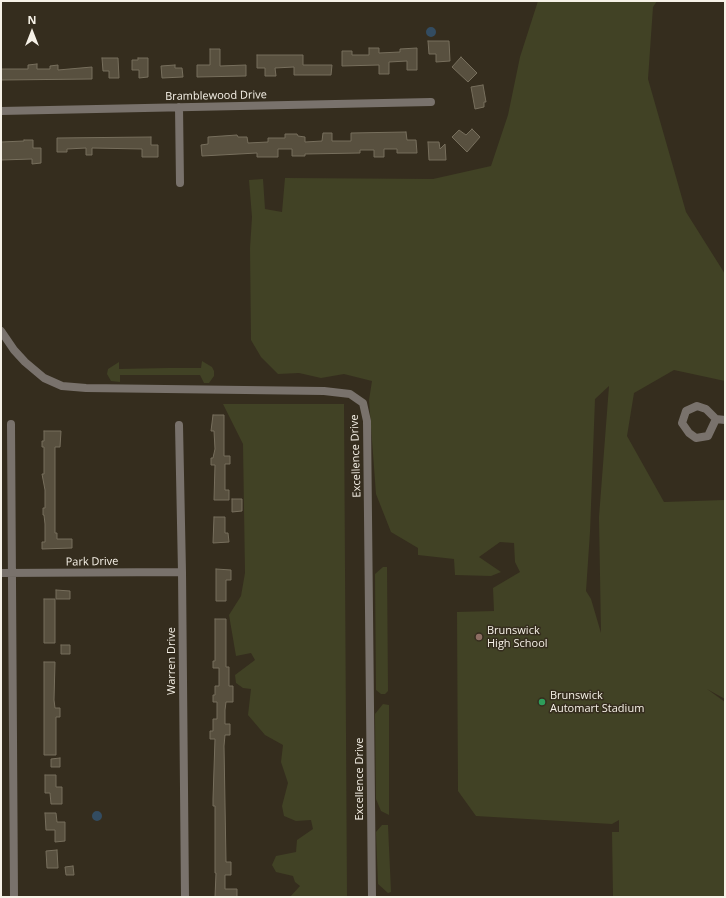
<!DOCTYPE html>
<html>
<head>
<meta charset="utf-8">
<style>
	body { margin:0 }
	#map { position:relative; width:726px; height:898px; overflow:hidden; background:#352d1e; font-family:"Open Sans",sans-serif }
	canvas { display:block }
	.frame { position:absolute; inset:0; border:2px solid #f6f1e7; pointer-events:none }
	.north { position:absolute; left:12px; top:12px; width:40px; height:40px; -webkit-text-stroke:3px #352d1e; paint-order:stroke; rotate:0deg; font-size:11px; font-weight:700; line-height:16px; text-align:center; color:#f6f1e7 }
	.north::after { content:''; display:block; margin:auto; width:14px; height:18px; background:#f6f1e7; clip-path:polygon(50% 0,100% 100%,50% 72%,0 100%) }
</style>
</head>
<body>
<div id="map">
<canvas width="726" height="898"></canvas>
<div class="frame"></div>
<div class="north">N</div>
</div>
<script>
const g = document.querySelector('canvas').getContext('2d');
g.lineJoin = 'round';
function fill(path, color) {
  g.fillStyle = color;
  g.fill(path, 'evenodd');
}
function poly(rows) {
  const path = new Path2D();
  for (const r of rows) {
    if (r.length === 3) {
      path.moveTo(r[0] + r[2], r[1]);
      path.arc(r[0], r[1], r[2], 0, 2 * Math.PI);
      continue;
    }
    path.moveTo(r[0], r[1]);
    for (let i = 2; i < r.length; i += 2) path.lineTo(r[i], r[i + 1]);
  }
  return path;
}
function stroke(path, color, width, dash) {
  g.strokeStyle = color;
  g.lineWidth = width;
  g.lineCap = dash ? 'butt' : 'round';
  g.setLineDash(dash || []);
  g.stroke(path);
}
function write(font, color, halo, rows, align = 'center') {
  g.font = font + ' "Open Sans",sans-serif';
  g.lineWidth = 3;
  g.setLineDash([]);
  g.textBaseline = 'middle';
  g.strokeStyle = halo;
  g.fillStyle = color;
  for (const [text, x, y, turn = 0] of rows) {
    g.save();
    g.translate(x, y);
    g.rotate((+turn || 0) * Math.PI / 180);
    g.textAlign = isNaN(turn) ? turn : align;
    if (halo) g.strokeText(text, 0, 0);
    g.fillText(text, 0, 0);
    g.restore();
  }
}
fill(poly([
	[538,1,657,1,653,7,648,79,686,212,725,274,725,381,674,370,634,393,627,436,664,502,725,500,725,699,707,689,725,702,725,897,613,896,612,832,619,832,619,820,612,824,476,816,458,791,457,612,494,611,493,588,520,572,515,562,514,543,500,542,479,557,501,572,491,576,455,575,454,559,418,555,418,548,391,532,376,494,369,400,372,381,344,374,321,378,299,373,278,374,261,357,251,340,250,248,252,217,249,180,263,179,265,209,282,212,285,178,433,179,491,166,508,115,520,57],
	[609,386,599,517,601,633,591,599,586,591,590,532,595,399],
	[202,361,212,367,214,371,214,376,209,383,204,383,200,375,120,375,120,382,111,381,107,374,108,369,119,362,119,369,168,368,201,368],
	[223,404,344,404,347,897,290,897,300,886,295,882,293,876,276,872,272,865,276,856,296,852,297,840,313,829,311,820,296,821,284,816,282,806,288,783,281,762,283,745,265,735,248,715,251,689,243,688,236,683,235,675,255,660,251,653,236,656,229,615,241,596,245,573,243,444],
	[383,567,387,567,388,691,385,694,381,694,376,690,375,574],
	[383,704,389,705,389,815,381,811,376,799,375,714],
	[382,825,388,825,391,892,388,893,378,884,376,832]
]), '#414225');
fill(poly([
	[431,32,5],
	[97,816,5]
]), '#334c61');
const building = poly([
	[428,41,449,41,450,61,436,62,436,54,429,54,428,41],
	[369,48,379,48,379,53,400,52,400,49,417,48,417,70,407,70,407,61,389,62,389,74,379,74,379,65,342,66,342,51,352,51,352,55,369,55,369,48],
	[210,49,220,49,220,66,246,65,246,76,197,77,197,65,210,65,210,49],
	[257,55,303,55,303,65,332,65,331,75,294,75,294,67,275,68,276,76,265,76,265,68,257,68,257,55],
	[461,57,477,73,468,82,452,67,461,57],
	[102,58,118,58,119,78,109,78,109,71,103,71,102,58],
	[138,58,148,58,148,77,139,78,139,70,132,70,132,60,138,60,138,58],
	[37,64,37,69,50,69,50,66,58,65,58,70,92,67,92,79,1,80,1,69,28,69,28,65,37,64],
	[175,65,175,68,182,68,183,77,162,78,161,66,175,65],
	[483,85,486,102,484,102,484,107,475,109,471,87,483,85],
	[472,129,480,137,467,152,452,137,459,130,466,135,472,129],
	[406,132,407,140,416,140,417,153,397,153,397,149,384,149,384,157,374,157,374,150,360,150,360,153,305,154,305,156,292,156,292,149,278,149,278,157,257,157,257,153,202,156,201,145,208,144,208,137,237,135,238,137,247,137,248,143,268,142,268,138,285,138,285,134,297,134,298,136,305,137,305,142,322,141,323,133,332,133,332,141,351,141,351,133,406,132],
	[151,137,151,145,158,145,158,157,142,157,142,149,92,148,92,155,86,155,86,148,67,149,67,152,57,152,57,138,151,137],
	[24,140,33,140,33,148,41,148,41,163,32,164,32,159,1,160,1,142,24,141,24,140],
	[428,142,439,142,440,149,445,144,446,160,429,160,428,142],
	[213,415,224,415,224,456,230,456,230,464,225,464,225,490,229,490,229,500,214,500,215,465,211,465,211,458,213,458,215,449,214,431,211,431,213,415],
	[44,431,61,431,60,447,55,447,55,533,57,533,57,539,72,539,72,548,42,549,42,542,45,542,45,524,44,515,43,515,43,508,45,508,45,490,42,474,44,474,44,447,42,447,42,441,44,441,44,431],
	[232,499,242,499,242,511,232,512,232,499],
	[214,517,225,517,225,533,228,533,229,542,213,543,214,517],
	[216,569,231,570,231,580,226,580,226,601,216,601,216,569],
	[56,590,70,591,70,599,56,599,56,590],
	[44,599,55,599,55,643,44,643,44,599],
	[215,619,226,619,226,667,229,667,229,686,233,686,233,702,226,702,225,710,225,724,230,724,230,735,225,735,224,746,226,862,231,862,231,875,225,875,225,889,237,889,237,897,215,897,216,873,215,873,215,806,213,806,213,799,215,739,210,739,210,731,213,731,213,719,217,719,217,702,213,702,213,695,215,695,215,686,219,686,219,668,213,668,213,661,215,661,215,619],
	[61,645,70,645,70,654,61,654,61,645],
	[44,662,55,662,54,700,55,708,60,708,60,717,56,717,56,755,44,755,44,662],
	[60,758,60,767,51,767,51,759,60,758],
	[45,775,56,775,56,787,62,787,62,804,51,804,50,793,45,793,45,775],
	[45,813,56,813,57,822,65,822,65,841,55,842,55,830,46,830,45,813],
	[57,850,58,868,47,868,46,851,57,850],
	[73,866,74,875,66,875,65,867,73,866]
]);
fill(building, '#58503f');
stroke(building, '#776f5d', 1);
stroke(poly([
	[179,107,180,183],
	[1,111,431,102],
	[1,331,14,350,25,362,44,378,62,386,86,388,324,391,350,394,363,403,367,421,372,897],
	[716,419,708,436,696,438,689,433,682,423,686,411,697,406,706,409,716,419,725,420],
	[11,424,14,897],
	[179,425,182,572,185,897],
	[1,573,182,572]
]), '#79726c', 8);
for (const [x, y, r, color] of [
	[479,637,4,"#8d6e63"],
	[542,702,4,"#2e9e5b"]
]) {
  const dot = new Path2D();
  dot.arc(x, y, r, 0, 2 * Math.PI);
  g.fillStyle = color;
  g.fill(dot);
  stroke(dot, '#352d1e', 1.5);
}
write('11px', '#f6f1e7', '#352d1e', [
	["Bramblewood Drive",216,96,-1],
	["Excellence Drive",356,456,-92],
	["Park Drive",92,562,-1],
	["Warren Drive",172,661,-90],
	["Excellence Drive",360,779,-90]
]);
write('11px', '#f6f1e7', '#352d1e', [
	["Brunswick",487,631],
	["High School",487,644],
	["Brunswick",550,696],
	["Automart Stadium",550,709]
], 'left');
</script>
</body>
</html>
